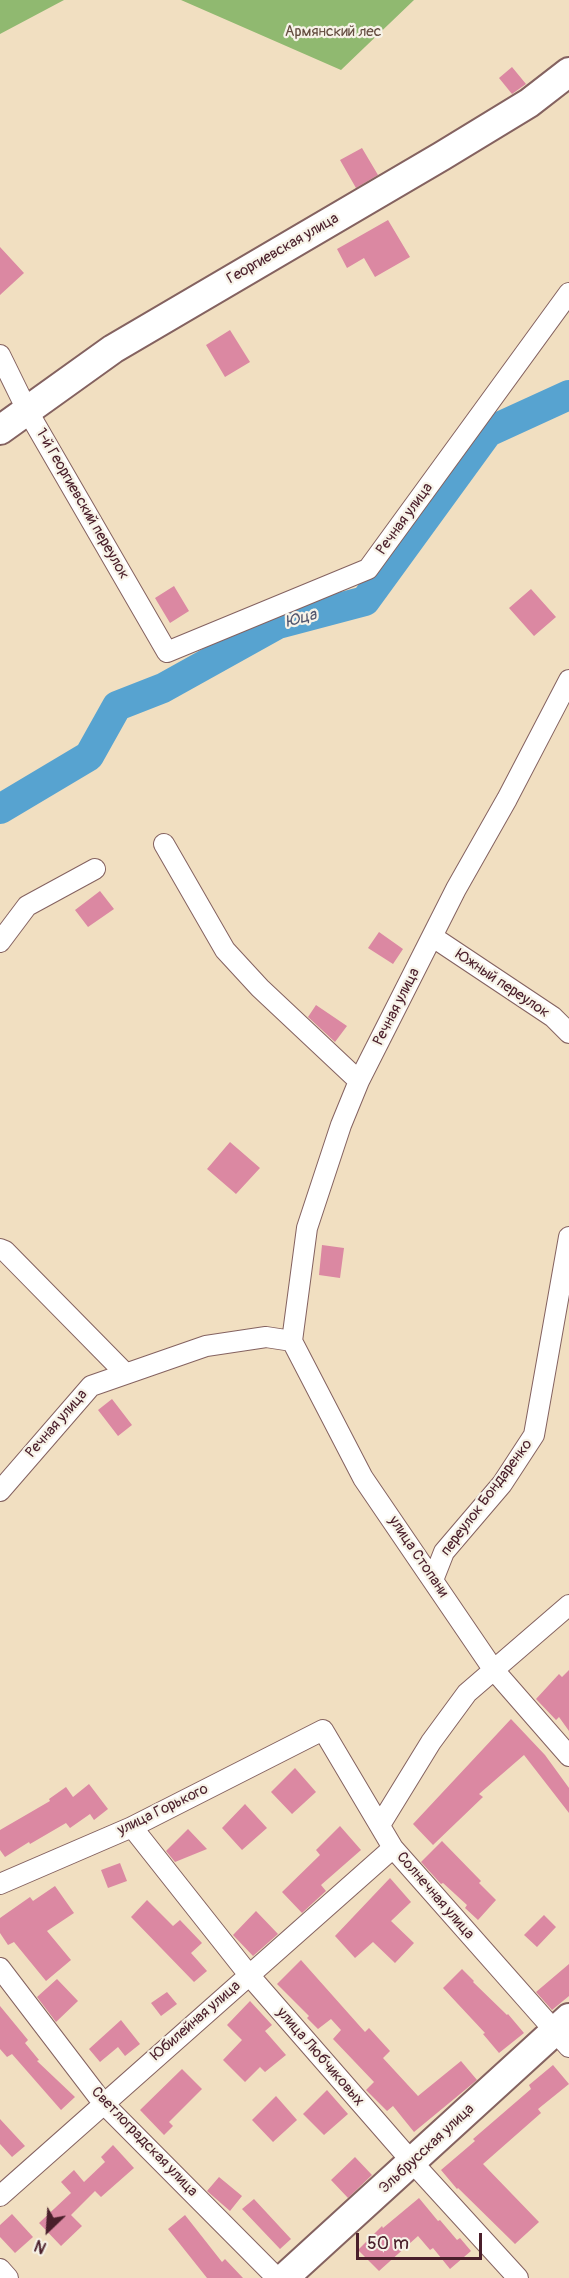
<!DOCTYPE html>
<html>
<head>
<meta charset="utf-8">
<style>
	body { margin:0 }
	#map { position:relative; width:569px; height:2278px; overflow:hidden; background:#f1dfc1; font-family:Pangolin,sans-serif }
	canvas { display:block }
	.north { position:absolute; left:18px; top:2200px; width:60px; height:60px; -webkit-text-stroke:4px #f7f3e8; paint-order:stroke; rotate:205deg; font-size:16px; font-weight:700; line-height:24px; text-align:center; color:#4a1f2b }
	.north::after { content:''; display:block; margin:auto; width:21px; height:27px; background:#4a1f2b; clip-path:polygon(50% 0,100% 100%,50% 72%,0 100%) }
	.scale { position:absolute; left:356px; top:2233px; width:126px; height:27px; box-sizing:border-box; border:3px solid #4a1f2b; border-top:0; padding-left:8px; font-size:18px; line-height:21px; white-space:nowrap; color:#4a1f2b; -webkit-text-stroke:4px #f7f3e8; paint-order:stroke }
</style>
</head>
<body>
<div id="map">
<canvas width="569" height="2278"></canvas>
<div class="north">N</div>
<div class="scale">50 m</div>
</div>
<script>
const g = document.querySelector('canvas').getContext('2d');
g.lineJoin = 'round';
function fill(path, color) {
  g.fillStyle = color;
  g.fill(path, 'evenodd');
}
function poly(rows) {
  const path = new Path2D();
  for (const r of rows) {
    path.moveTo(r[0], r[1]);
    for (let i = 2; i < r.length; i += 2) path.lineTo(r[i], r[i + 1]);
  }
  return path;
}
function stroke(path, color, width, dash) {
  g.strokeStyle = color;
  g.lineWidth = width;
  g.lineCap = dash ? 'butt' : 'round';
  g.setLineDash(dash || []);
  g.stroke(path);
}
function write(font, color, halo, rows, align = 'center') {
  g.font = font + ' Pangolin,sans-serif';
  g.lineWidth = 4.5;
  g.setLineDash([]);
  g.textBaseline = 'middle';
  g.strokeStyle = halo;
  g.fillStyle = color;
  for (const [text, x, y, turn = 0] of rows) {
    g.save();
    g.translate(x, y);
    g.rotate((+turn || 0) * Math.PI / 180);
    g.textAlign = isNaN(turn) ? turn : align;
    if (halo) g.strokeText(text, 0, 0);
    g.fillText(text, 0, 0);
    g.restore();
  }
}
fill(poly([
	[0,0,64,0,0,34],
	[181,0,414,0,341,70]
]), '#90b970');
stroke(poly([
	[0,809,89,756,117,706,163,688,278,624,365,601,488,432,569,395]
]), '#57a3d0', 30);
fill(poly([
	[512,67,526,84,512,94,499,78],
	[362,148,378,175,356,188,340,160],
	[388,220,410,257,375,277,364,258,347,268,337,249],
	[0,247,24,273,0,295],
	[230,330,250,362,225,377,206,345],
	[174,586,189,611,170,623,155,598],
	[531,589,556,617,534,636,509,608],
	[100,891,114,909,88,927,75,910],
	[379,932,403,949,393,964,368,948],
	[316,1005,347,1026,335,1042,308,1017],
	[230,1142,260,1168,236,1194,207,1169],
	[322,1245,344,1248,340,1278,319,1275],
	[112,1399,132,1425,118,1436,98,1410],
	[569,1670,569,1731,559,1717,556,1720,536,1699,559,1674,562,1677],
	[511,1719,545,1755,569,1788,569,1813,524,1755,479,1794,483,1797,433,1845,413,1824],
	[295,1768,316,1792,292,1814,271,1792],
	[89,1784,108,1809,94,1820,90,1814,70,1828,66,1823,30,1844,29,1842,5,1857,0,1850,0,1830,50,1801,49,1799,66,1787,73,1797],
	[245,1804,267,1828,242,1850,222,1828],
	[340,1826,361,1850,321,1885,326,1891,302,1913,282,1892,320,1855,316,1850],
	[188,1829,207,1849,175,1862,166,1851],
	[442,1841,481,1881,479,1883,496,1900,478,1920,465,1908,467,1905,443,1883,441,1884,421,1862],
	[120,1863,127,1881,108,1888,101,1870],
	[390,1878,411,1902,391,1921,414,1943,395,1963,373,1942,355,1958,335,1936],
	[55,1886,74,1913,47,1931,71,1960,46,1981,14,1942,8,1945,0,1933,0,1918,30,1897,33,1901],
	[147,1900,173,1926,180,1920,202,1943,191,1953,207,1971,194,1982,131,1917],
	[256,1911,278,1934,253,1956,233,1935],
	[544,1915,556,1927,537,1947,524,1935],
	[301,1960,365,2032,369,2028,390,2051,383,2058,418,2096,461,2061,477,2080,414,2132,393,2106,387,2111,366,2090,374,2082,333,2039,341,2030,331,2019,318,2029,307,2018,309,2016,277,1984],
	[569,1964,569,1996,552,2010,536,1992],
	[462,1969,474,1981,473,1982,507,2015,508,2014,524,2033,499,2053,483,2034,485,2033,443,1988],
	[57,1979,78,2001,56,2022,37,1997],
	[167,1992,177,2004,161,2016,151,2003],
	[250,2001,272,2025,265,2031,286,2055,265,2072,260,2067,245,2082,223,2060,242,2040,227,2025],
	[0,2006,28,2040,25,2043,39,2060,37,2061,75,2097,61,2110,12,2054,7,2057,0,2049],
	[121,2020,140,2044,125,2056,118,2047,100,2062,89,2049],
	[553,2065,569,2084,538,2109,541,2113,483,2164,539,2222,515,2244,458,2188,457,2189,441,2170,475,2141,473,2139,531,2089,529,2085],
	[182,2069,202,2089,169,2122,173,2126,164,2135,140,2110],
	[327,2090,348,2114,324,2135,303,2114],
	[276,2096,297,2120,273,2142,252,2120],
	[0,2119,25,2146,12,2157,0,2144],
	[113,2145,134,2168,101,2197,95,2191,71,2215,82,2226,61,2246,39,2223,71,2193,61,2182,74,2170,84,2182,105,2162,101,2157],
	[355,2157,372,2175,348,2198,331,2180],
	[219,2177,242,2196,230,2211,207,2191],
	[419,2198,438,2221,440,2220,457,2240,460,2238,471,2251,450,2269,433,2248,430,2250,418,2236,379,2271,358,2250,382,2226,383,2228],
	[254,2199,291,2239,280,2249,242,2209],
	[12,2214,33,2237,15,2253,0,2237,0,2225],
	[185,2215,222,2262,225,2259,243,2278,207,2278,168,2229]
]), '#db88a2');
const street = poly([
	[0,355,27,410,167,652,368,569,569,293],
	[164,844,225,950,260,988,359,1081],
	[433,937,553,1017,569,1033],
	[0,942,27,906,95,869],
	[0,1249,5,1251,125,1373],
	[292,1341,363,1478,493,1669,569,1756],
	[0,1491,91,1386,206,1346,266,1337,292,1341,307,1228,341,1125,359,1081,456,889,507,799,569,680],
	[433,1580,444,1552,502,1484,534,1435,569,1237],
	[380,1825,431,1742,467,1693,569,1605],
	[132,1827,249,1975,413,2163,518,2278],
	[0,1884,132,1827,323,1730,393,1848,569,2047],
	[0,1968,103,2103,277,2278],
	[0,2196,393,1848],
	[0,2269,8,2278]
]);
const secondary = poly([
	[0,430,113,349,442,156,529,103,569,72],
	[284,2278,569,2018]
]);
stroke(street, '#846260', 22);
stroke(secondary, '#846260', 32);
stroke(street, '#fff', 20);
stroke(secondary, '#fff', 28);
write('15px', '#654e41', '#f7f3e8', [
	["Армянский лес",333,32]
]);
write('15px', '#4a1f2b', '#f7f3e8', [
	["Георгиевская улица",283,249,-30],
	["1-й Георгиевский переулок",82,504,60],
	["Речная улица",405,519,-54],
	["Южный переулок",502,984,34],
	["Речная улица",397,1007,-63],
	["Речная улица",57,1424,-49],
	["переулок Бондаренко",487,1498,-53],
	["улица Стопани",418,1557,56],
	["улица Горького",163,1810,-26],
	["Солнечная улица",435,1896,49],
	["Юбилейная улица",196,2021,-41],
	["улица Любчиковых",320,2057,49],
	["Светлоградская улица",144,2142,46],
	["Эльбрусская улица",427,2149,-43]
]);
write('italic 16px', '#4f546d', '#f7f3e8', [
	["Юца",301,619,-15]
]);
</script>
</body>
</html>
